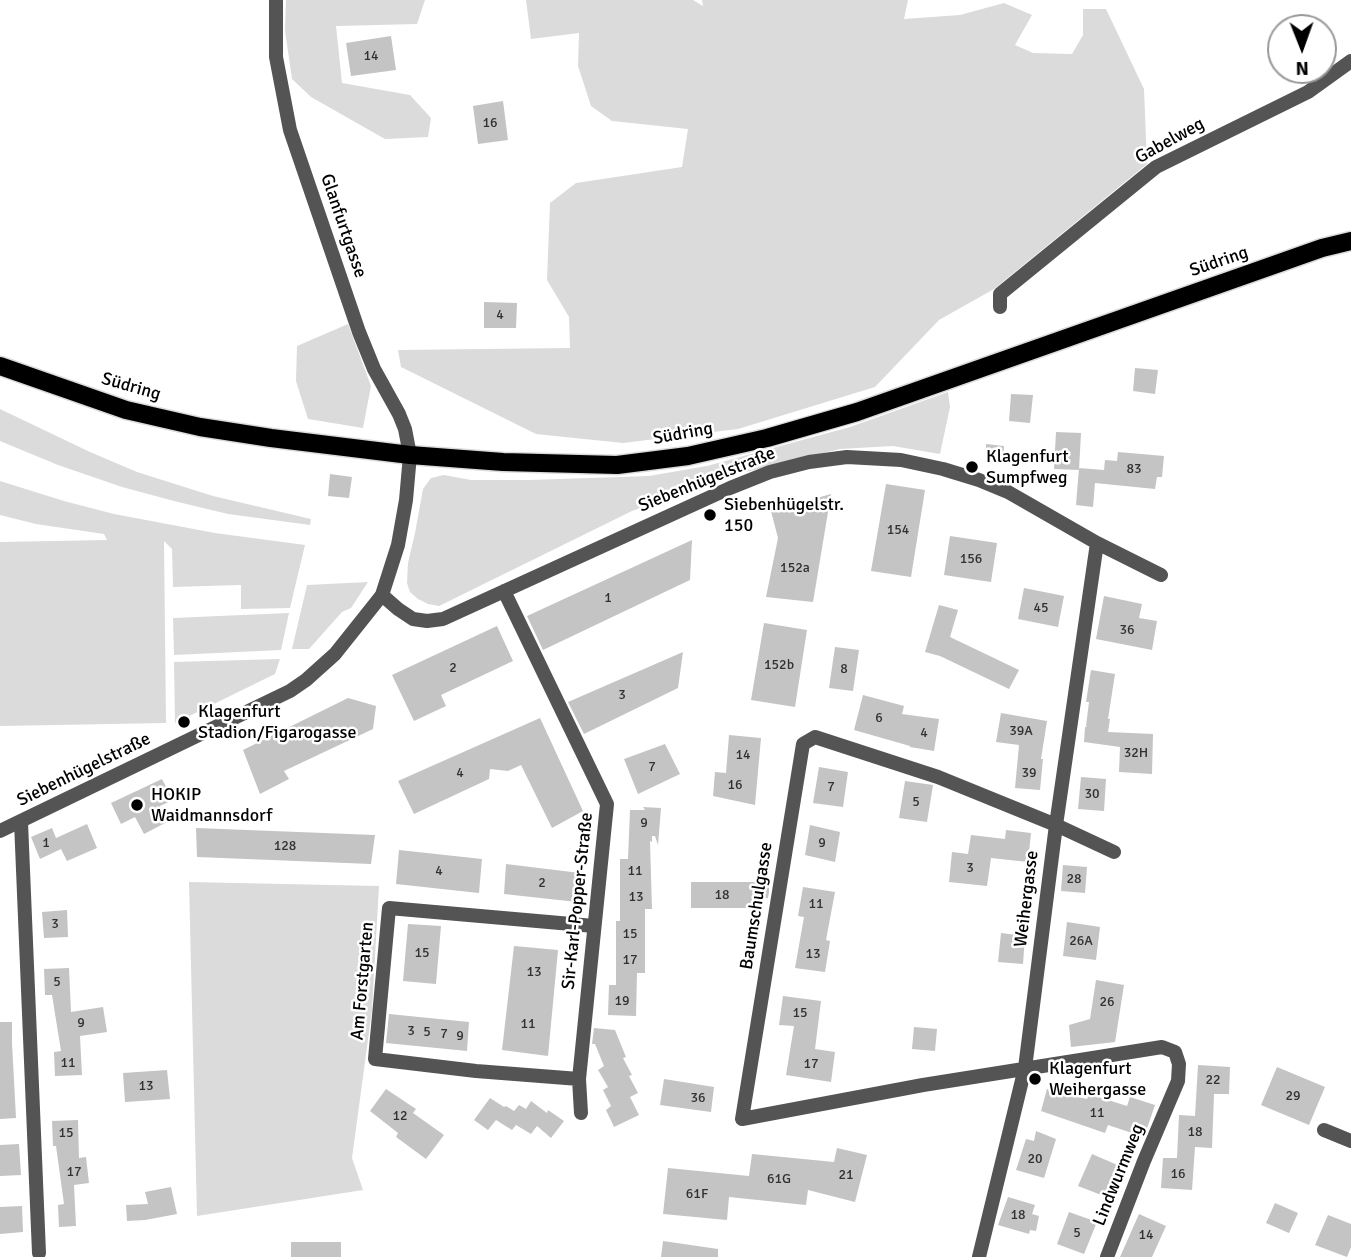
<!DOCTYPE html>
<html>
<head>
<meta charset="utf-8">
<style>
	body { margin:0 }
	#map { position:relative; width:1351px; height:1257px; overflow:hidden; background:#fff; font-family:Signika,sans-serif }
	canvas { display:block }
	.north { position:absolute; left:1267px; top:14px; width:70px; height:70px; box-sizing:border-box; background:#fff; border:2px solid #999; border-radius:50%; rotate:179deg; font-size:19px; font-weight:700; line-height:28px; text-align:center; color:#000 }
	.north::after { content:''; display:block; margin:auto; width:24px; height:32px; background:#000; clip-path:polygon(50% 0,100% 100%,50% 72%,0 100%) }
</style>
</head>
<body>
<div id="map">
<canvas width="1351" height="1257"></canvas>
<div class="north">N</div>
</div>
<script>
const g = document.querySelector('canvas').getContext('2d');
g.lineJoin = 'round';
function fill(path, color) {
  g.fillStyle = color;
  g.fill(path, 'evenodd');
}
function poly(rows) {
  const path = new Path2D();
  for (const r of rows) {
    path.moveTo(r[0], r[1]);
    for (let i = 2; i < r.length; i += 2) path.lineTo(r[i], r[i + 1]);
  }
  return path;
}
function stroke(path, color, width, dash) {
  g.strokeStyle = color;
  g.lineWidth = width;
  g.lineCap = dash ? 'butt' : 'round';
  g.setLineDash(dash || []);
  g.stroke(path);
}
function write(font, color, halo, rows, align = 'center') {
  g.font = font + ' Signika,sans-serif';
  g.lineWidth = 5;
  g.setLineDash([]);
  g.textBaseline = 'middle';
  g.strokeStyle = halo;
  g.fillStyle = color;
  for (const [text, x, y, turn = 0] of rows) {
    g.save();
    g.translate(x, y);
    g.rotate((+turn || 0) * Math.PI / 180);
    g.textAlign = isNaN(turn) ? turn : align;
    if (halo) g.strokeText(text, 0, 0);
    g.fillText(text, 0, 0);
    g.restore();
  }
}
fill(poly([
	[286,0,425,0,417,24,336,26,342,83,410,95,431,118,428,137,385,139,311,97,292,79,285,31],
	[526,0,693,0,703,6,702,0,908,0,904,19,960,15,1004,3,1032,15,1015,45,1033,53,1072,54,1083,35,1083,9,1106,9,1144,89,1147,164,994,289,939,320,875,387,738,429,623,443,536,434,401,367,398,350,570,348,569,317,547,280,550,203,576,183,682,167,688,129,612,121,591,106,578,66,579,33,531,39],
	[348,324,371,386,363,428,308,419,296,381,297,346],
	[948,392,950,407,940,454,893,446,840,449,738,474,632,511,439,606,428,604,418,599,410,592,407,583,408,563,415,533,423,489,431,478,444,475,471,480,529,480,649,476,707,466,850,427],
	[0,409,90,452,137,472,213,496,311,519,310,525,228,514,174,501,122,487,58,465,0,441],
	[0,481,64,501,114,514,215,533,305,545,290,608,241,609,241,585,173,587,172,549,164,541,166,723,0,726,0,542,107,540,104,534,36,524,0,515],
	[368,582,351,608,342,612,309,649,292,649,307,585],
	[289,613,281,650,174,655,173,618],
	[280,659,275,674,175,723,174,662],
	[189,882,379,886,372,1010,352,1158,363,1190,197,1216]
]), '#dbdbdb');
fill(poly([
	[391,36,396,70,351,76,346,43],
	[503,101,508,140,478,144,473,106],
	[484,302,517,303,516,328,484,328],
	[1135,368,1158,370,1155,394,1133,391],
	[1011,394,1033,395,1030,423,1009,421],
	[1056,432,1081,433,1079,470,1054,469],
	[986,444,1004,446,1003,462,985,461],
	[1118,452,1164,456,1162,477,1157,477,1155,489,1095,483,1093,507,1076,505,1079,468,1104,470,1105,460,1117,461],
	[330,474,352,477,349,498,328,496],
	[886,484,925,490,911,577,871,571],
	[831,494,813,602,766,597,778,538,771,511],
	[950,536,997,543,991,582,944,575],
	[692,540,690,580,543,650,527,616],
	[1024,588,1064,596,1058,627,1018,619],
	[1104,596,1142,604,1139,618,1157,621,1152,650,1096,639],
	[939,605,958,610,950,637,1019,670,1009,689,940,656,925,652],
	[764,623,807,630,795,707,751,700],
	[497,626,513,661,441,695,446,706,414,721,392,675],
	[835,647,859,650,853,691,829,688],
	[683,652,678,688,584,734,568,702],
	[1091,670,1115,674,1108,719,1110,719,1108,732,1153,734,1152,774,1119,772,1120,747,1084,742,1085,727,1087,727,1086,726,1089,702,1086,702],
	[863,695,904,706,902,714,939,719,934,751,910,747,910,746,854,730],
	[348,698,376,706,373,729,284,771,289,779,260,794,243,750],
	[1001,713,1047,721,1041,759,1043,759,1040,790,1015,788,1019,745,996,742],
	[540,718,583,811,552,828,521,765,508,771,490,769,489,779,414,814,398,781],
	[729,735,761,738,755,805,713,796,715,772,726,773],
	[665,744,680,774,638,794,624,759],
	[819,767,848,772,843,807,813,803],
	[1081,777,1106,779,1104,811,1078,809],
	[162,779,173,800,160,806,167,822,144,834,135,817,121,824,111,803],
	[905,781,933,785,927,822,899,818],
	[643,807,661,808,658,845,655,836,652,836,652,842,650,841,652,909,645,909,645,973,637,973,636,1016,608,1015,609,985,616,985,616,921,620,921,620,859,628,859,630,810,645,810],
	[87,824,97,848,67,861,61,849,40,859,31,837,52,828,56,838],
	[810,825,840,832,835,862,805,855],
	[196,828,375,835,371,864,197,857],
	[1006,830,1031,833,1028,862,991,858,987,886,949,882,952,852,968,854,971,835,1005,839],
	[399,850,482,859,479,893,396,884],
	[506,864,580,873,577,902,504,894],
	[1063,865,1087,867,1085,893,1061,891],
	[755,877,769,877,769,892,768,898,753,898,753,908,691,908,691,882,755,882],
	[803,887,835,892,826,940,830,941,825,972,795,968,804,917,798,916],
	[67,910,68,937,44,938,42,912],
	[1067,922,1100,927,1096,960,1063,956],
	[408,924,441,926,436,984,403,981],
	[1001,933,1025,936,1023,964,998,962],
	[514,946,558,950,548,1056,502,1050],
	[69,968,71,1012,103,1007,107,1032,80,1036,82,1075,55,1076,54,1052,61,1051,52,995,45,995,44,969],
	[1096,980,1124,985,1115,1042,1071,1047,1069,1025,1090,1019],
	[783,996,821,1001,815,1049,835,1052,831,1082,786,1075,794,1026,779,1025],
	[389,1014,469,1022,467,1051,386,1043],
	[0,1022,12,1022,12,1043,16,1118,0,1119],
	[914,1027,937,1029,935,1051,912,1049],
	[594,1028,615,1030,626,1057,623,1058,632,1075,629,1076,638,1093,630,1097,639,1115,614,1127,606,1110,611,1106,603,1090,608,1087,598,1070,604,1066,595,1044,592,1044],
	[1198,1065,1230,1067,1229,1094,1214,1094,1212,1148,1195,1147,1192,1190,1161,1188,1163,1158,1177,1158,1179,1115,1195,1116],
	[1277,1067,1325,1087,1309,1125,1261,1105],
	[167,1070,170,1099,125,1102,123,1073],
	[664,1079,714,1087,711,1112,660,1105],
	[386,1089,416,1109,413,1113,444,1135,426,1159,396,1137,398,1133,370,1111],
	[1047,1089,1087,1099,1089,1094,1127,1106,1130,1097,1155,1105,1144,1137,1108,1125,1105,1133,1041,1111],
	[490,1098,504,1107,506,1106,514,1111,519,1105,526,1109,531,1101,547,1113,548,1110,564,1121,551,1138,537,1126,531,1134,516,1125,512,1130,496,1120,488,1130,474,1120],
	[78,1120,79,1158,86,1157,89,1183,74,1185,76,1226,59,1227,58,1205,64,1204,56,1146,53,1146,52,1121],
	[1036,1131,1056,1139,1044,1178,1016,1170,1026,1139,1034,1141],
	[19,1144,21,1175,0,1176,0,1145],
	[837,1148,867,1155,855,1202,808,1190,806,1205,729,1197,727,1220,663,1214,668,1168,749,1176,752,1154,834,1162],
	[1092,1154,1122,1167,1109,1198,1078,1186],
	[171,1187,177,1214,145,1220,127,1221,126,1205,148,1204,145,1192],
	[1008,1197,1035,1205,1032,1214,1039,1216,1036,1231,1030,1230,1029,1234,998,1225],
	[1275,1203,1298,1213,1289,1233,1266,1223],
	[22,1206,23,1232,0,1234,0,1207],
	[1069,1212,1097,1222,1084,1254,1057,1244],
	[1139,1214,1166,1226,1152,1257,1120,1257],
	[1328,1215,1351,1224,1351,1247,1347,1257,1315,1245],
	[663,1241,718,1249,718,1257,661,1257],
	[291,1242,341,1242,341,1257,291,1257]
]), '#c4c4c4');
const primary = poly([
	[0,366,126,410,200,427,271,438,410,455,503,462,617,465,688,456,767,438,857,412,1322,248,1351,241]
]);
stroke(primary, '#dbdbdb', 21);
stroke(poly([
	[1000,307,1000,294,1156,167,1308,92,1351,61],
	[504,591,607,804,579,1079,581,1113],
	[382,595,398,609,413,619,427,621,443,619,730,488,770,472,809,462,847,457,901,460,943,469,979,480,1008,492,1097,543,1161,575],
	[21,822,39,1253],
	[579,1079,476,1071,375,1059,389,908,594,926],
	[1324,1130,1351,1141],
	[979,1257,1025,1068,1056,825,1097,543],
	[1107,1257,1144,1161,1178,1081,1179,1064,1175,1052,1162,1047,923,1085,742,1119,803,744,815,737,938,777,1056,825,1114,852]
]), '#545454', 14);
stroke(poly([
	[0,831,290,691,306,680,335,654,382,595,398,545,406,500,410,455,405,429,399,414,374,369,359,332,290,130,276,57,276,0]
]), '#545454', 14);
stroke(primary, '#000', 18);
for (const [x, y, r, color] of [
	[972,467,7,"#000"],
	[710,515,7,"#000"],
	[184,722,7,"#000"],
	[137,805,7,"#000"],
	[1035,1079,7,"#000"]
]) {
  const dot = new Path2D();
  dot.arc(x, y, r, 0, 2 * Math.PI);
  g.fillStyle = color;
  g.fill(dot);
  stroke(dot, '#fff', 2.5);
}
write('14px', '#313131', null, [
	["14",371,56],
	["16",490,123],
	["4",500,315],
	["83",1134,469],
	["154",898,530],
	["156",971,559],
	["152a",795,568],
	["1",608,598],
	["45",1041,608],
	["36",1127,630],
	["152b",779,665],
	["2",453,668],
	["8",844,669],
	["3",622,695],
	["6",879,718],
	["39A",1021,731],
	["4",924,733],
	["32H",1136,753],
	["14",743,755],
	["7",652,767],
	["4",460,773],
	["39",1029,773],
	["16",735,785],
	["7",831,787],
	["30",1092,794],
	["5",916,802],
	["9",644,823],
	["1",46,843],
	["9",822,843],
	["128",285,846],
	["3",970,868],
	["4",439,871],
	["11",635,871],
	["28",1074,879],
	["2",542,883],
	["18",722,895],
	["13",636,897],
	["11",816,904],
	["3",55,924],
	["15",630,934],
	["26A",1081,941],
	["15",422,953],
	["13",813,954],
	["17",630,960],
	["13",534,972],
	["5",57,982],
	["19",622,1001],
	["26",1107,1002],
	["15",800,1013],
	["9",81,1023],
	["11",528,1024],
	["3",411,1031],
	["5",427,1032],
	["7",444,1034],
	["9",460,1036],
	["11",68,1063],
	["17",811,1064],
	["22",1213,1080],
	["13",146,1086],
	["29",1293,1096],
	["36",698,1098],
	["11",1097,1113],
	["12",400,1116],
	["18",1195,1132],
	["15",66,1133],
	["20",1035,1159],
	["17",74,1172],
	["16",1178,1174],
	["21",846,1175],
	["61G",779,1179],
	["61F",697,1194],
	["18",1018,1215],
	["5",1077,1233],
	["14",1146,1235]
]);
write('18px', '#000', '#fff', [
	["Gabelweg",1170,141,-29],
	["Glanfurtgasse",343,226,71],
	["Südring",1219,262,-19],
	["Südring",131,387,16],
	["Südring",683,434,-10],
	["Siebenhügelstraße",707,480,-22],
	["Siebenhügelstraße",84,770,-26],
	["Weihergasse",1027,899,-83],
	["Sir-Karl-Popper-Straße",578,901,-84],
	["Baumschulgasse",757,906,-81],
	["Am Forstgarten",363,981,-85],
	["Lindwurmweg",1119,1175,-68]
]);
write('18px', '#000', '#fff', [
	["Klagenfurt",986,457],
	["Sumpfweg",986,478],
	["Siebenhügelstr.",724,505],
	["150",724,526],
	["Klagenfurt",198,712],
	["Stadion/Figarogasse",198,733],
	["HOKIP",151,795],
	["Waidmannsdorf",151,816],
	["Klagenfurt",1049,1069],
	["Weihergasse",1049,1090]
], 'left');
</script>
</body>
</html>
